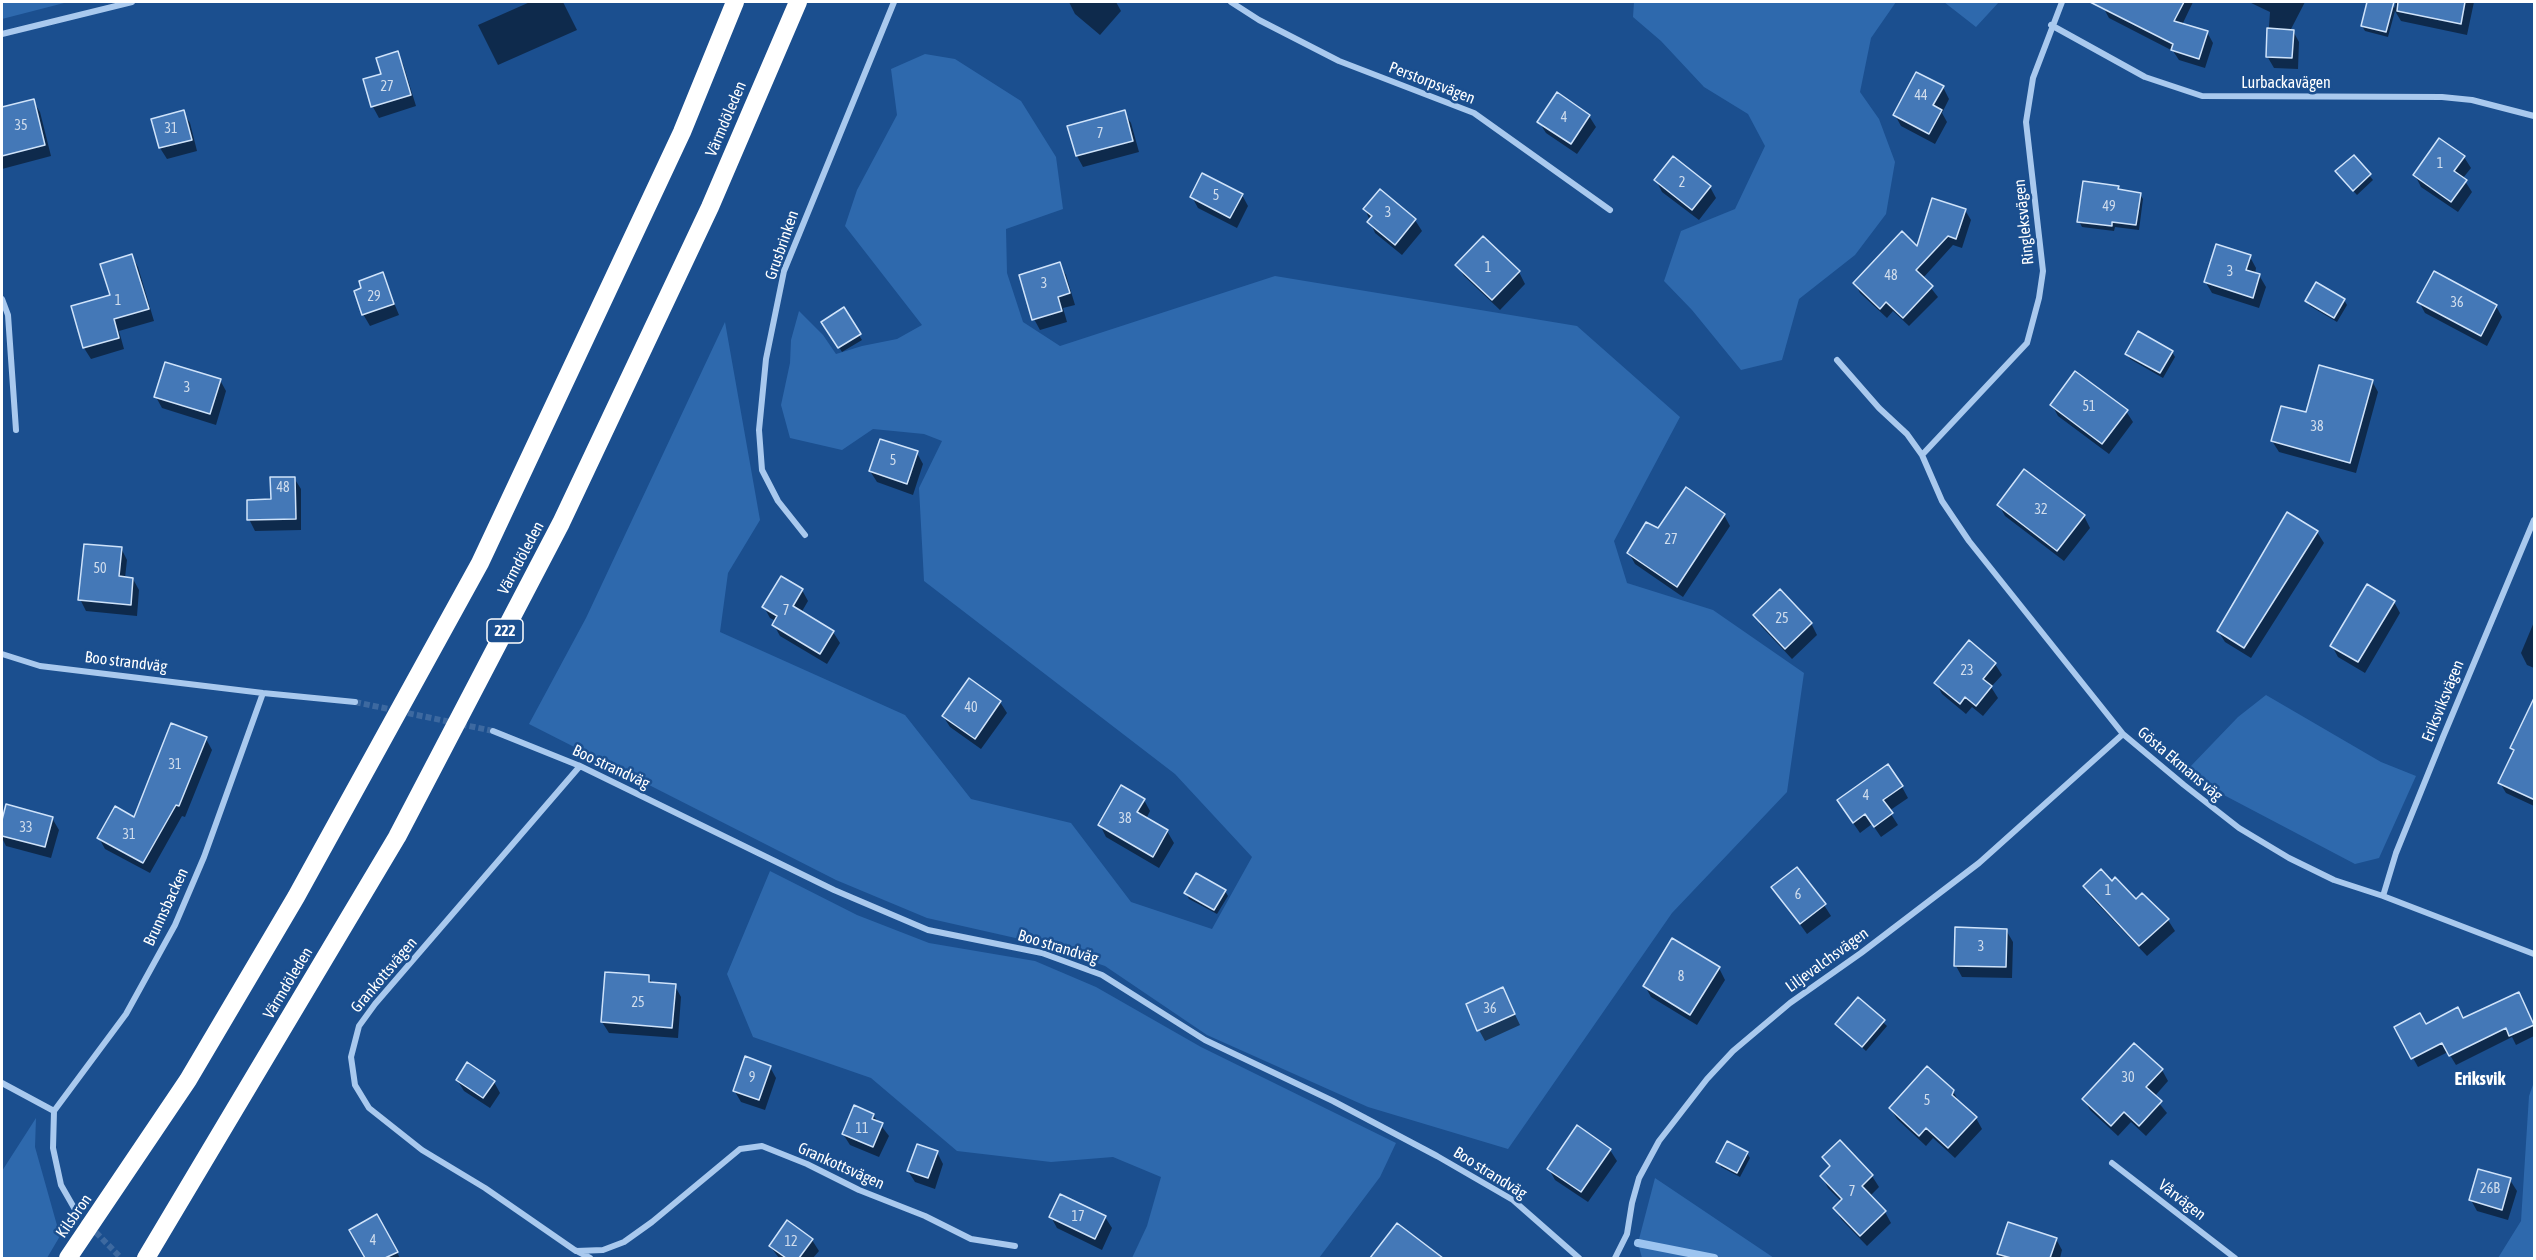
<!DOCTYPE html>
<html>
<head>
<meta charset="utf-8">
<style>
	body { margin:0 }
	#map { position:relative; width:2536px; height:1260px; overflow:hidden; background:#1b4f8f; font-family:"Asap Condensed",sans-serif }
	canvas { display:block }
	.frame { position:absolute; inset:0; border:3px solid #fff; pointer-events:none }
</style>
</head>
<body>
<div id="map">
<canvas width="2536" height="1260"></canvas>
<div class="frame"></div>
</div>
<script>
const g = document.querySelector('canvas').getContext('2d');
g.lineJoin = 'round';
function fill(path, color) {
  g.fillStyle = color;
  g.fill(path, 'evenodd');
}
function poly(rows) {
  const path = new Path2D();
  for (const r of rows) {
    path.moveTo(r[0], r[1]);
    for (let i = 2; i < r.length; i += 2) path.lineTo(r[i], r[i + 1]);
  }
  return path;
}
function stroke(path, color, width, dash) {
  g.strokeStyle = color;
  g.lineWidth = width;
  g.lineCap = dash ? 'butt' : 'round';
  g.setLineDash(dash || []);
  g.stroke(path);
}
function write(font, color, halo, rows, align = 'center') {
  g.font = font + ' "Asap Condensed",sans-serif';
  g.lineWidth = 5;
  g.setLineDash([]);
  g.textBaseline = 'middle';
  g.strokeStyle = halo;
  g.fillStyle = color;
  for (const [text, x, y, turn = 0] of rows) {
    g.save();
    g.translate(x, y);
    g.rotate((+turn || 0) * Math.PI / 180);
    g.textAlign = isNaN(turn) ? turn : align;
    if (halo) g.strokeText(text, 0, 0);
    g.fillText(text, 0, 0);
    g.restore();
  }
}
fill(poly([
	[2,2,68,2,2,19],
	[1634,2,1896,2,1871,38,1860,92,1879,119,1895,162,1886,214,1855,255,1799,299,1782,360,1741,370,1692,310,1664,281,1681,231,1735,209,1765,146,1748,114,1704,87,1661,41,1633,17],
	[1944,2,1999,2,1976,27],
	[925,54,955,59,1021,101,1056,157,1063,209,1006,229,1007,273,1023,322,1060,346,1275,276,1577,326,1680,417,1614,541,1627,583,1713,610,1804,673,1787,792,1672,913,1508,1149,1368,1107,1207,1035,1105,966,1042,944,927,918,836,880,529,724,586,618,725,322,760,520,728,573,720,632,905,715,971,799,1071,823,1131,902,1212,929,1252,857,1175,774,924,581,919,488,942,441,924,434,873,429,842,450,790,438,781,405,790,363,791,340,799,311,823,335,836,354,862,346,897,339,922,325,845,226,857,190,897,115,891,69],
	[2266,695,2381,762,2416,776,2379,858,2355,864,2220,793,2189,768,2238,717],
	[770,871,857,915,929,943,1035,961,1096,987,1201,1047,1396,1143,1380,1177,1319,1258,1132,1258,1147,1226,1161,1177,1113,1157,1051,1162,957,1151,871,1078,753,1037,727,974],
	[2534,1082,2534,1258,2498,1258,2521,1221,2529,1096],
	[36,1118,35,1147,60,1236,47,1258,2,1258,2,1171],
	[1655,1178,1774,1258,1777,1258,1642,1258,1638,1243]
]), '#2e69ad');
fill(poly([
	[530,2,563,2,577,30,498,65,478,25],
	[1069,2,1116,2,1121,11,1100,35,1075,14],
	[2107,2,2193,2,2182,25,2207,32,2213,43,2205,68,2179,60,2173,51,2109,18,2103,7],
	[2249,2,2305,2,2290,31,2293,31,2299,42,2298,69,2274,68,2267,56,2270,12],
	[2368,2,2392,4,2395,8,2396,2,2474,2,2467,35,2401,21,2395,11,2388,37,2365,31,2362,26],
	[397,53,403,64,416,106,379,118,373,107,365,80,383,75],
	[1943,87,1949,99,1942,113,1947,122,1935,144,1901,126,1895,115],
	[33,101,40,112,51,156,2,169,2,109],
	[183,112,190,123,197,151,167,159,160,148,153,120],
	[1124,112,1131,123,1139,152,1083,167,1077,156,1069,127],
	[1589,116,1596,127,1577,154,1546,133,1539,122],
	[2354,157,2373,180,2357,195,2340,176],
	[2464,157,2471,168,2463,178,2472,192,2458,212,2421,187,2415,175],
	[1656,180,1710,187,1716,198,1699,220,1662,192],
	[2118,187,2120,191,2140,194,2143,199,2139,230,2115,227,2114,231,2082,227,2079,221],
	[1242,195,1248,206,1237,228,1198,208,1192,197],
	[1365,209,1415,220,1422,231,1402,255,1375,233],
	[1965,210,1971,220,1962,248,1953,245,1923,278,1938,297,1909,326,1893,311,1887,318,1860,293,1855,283,1918,249],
	[132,256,138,267,154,321,119,331,124,349,91,359,84,348,72,307,111,296],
	[2250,257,2256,268,2255,274,2259,275,2266,287,2259,308,2212,293,2205,281],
	[1059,263,1066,275,1075,305,1063,308,1067,322,1040,330,1034,319],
	[1457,265,1519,272,1525,284,1500,310,1464,276],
	[382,274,399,315,370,326,363,314],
	[2344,300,2347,305,2337,322,2310,306,2307,301],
	[2419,302,2496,306,2502,317,2487,346,2425,313],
	[843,309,862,340,842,352,823,322],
	[2172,352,2175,357,2163,378,2130,359,2127,354],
	[220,380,226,391,216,425,162,408,156,397],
	[2372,381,2378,392,2356,473,2279,452,2272,441,2307,414],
	[2052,405,2126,411,2133,422,2109,454,2058,416],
	[917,453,923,464,913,495,877,482,870,471],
	[2025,471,2084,516,2090,528,2064,561,2005,516,1999,505],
	[294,478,301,489,301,530,255,531,249,519,272,501],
	[1724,515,1730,526,1683,597,1635,564,1629,553,1659,530],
	[2317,532,2324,543,2251,658,2225,642,2218,631],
	[121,548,127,560,125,578,133,579,139,590,137,616,86,611,80,599],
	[802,590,808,601,801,613,833,632,840,643,827,664,780,636,774,625,776,621,770,618,764,607],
	[2394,602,2400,613,2365,673,2338,657,2332,646],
	[1755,615,1811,623,1817,635,1792,659,1761,626],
	[2534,622,2534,668,2527,665,2521,653],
	[1995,664,2002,675,1991,687,1998,698,1983,716,1972,707,1966,714,1942,694,1936,683],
	[2534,699,2534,806,2506,793,2500,783,2515,753,2512,748],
	[1000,702,1007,713,981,749,950,727,943,716],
	[206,739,212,750,185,817,182,816,150,873,105,849,99,838,135,819],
	[1902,787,1908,798,1889,811,1898,825,1881,837,1872,824,1860,833,1838,801],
	[1144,800,1150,811,1146,819,1167,831,1174,843,1159,868,1106,837,1100,825],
	[7,806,52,818,59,830,51,858,6,846,2,838,2,826],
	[1773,887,1824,905,1831,916,1807,934],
	[2085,887,2136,901,2142,895,2168,920,2175,931,2147,956,2092,898],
	[1225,891,1228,896,1217,914,1189,899,1186,893],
	[2006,930,2013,942,2012,978,1962,977,1956,966],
	[1719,968,1725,980,1697,1025,1651,997,1645,986],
	[648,976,653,984,675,986,681,997,678,1038,609,1033,602,1022],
	[1858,999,1887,1026,1866,1051,1837,1024],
	[1508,1000,1520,1025,1485,1041,1479,1030],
	[2524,1004,2534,1027,2534,1036,2516,1045,2512,1037,2456,1065,2448,1052,2418,1067,2413,1058,2426,1025,2463,1019],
	[770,1067,776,1078,765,1110,741,1102,734,1090],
	[2162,1070,2168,1081,2154,1097,2167,1113,2146,1136,2131,1122,2118,1136,2090,1110,2084,1099],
	[457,1080,494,1082,500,1093,490,1108,464,1091],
	[1953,1091,1960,1104,1976,1118,1982,1129,1955,1158,1933,1138,1926,1146,1897,1119,1890,1108],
	[873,1115,889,1136,879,1157,850,1145,843,1134],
	[1840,1142,1872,1176,1879,1187,1870,1196,1885,1212,1891,1223,1867,1246,1841,1219,1835,1208,1841,1201,1828,1188,1822,1176,1830,1168,1824,1157],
	[1610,1150,1617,1161,1588,1202,1555,1180,1549,1169],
	[937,1152,943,1164,935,1189,915,1182,908,1171],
	[1747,1153,1750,1158,1740,1177,1721,1167,1718,1162],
	[2510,1180,2517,1191,2508,1220,2477,1211,2471,1200],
	[377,1216,400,1258,366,1258,351,1230],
	[1051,1217,1105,1217,1112,1228,1102,1250,1057,1228],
	[2056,1239,2062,1250,2060,1258,2001,1258,1999,1254],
	[812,1240,819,1251,813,1258,779,1258,770,1246],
	[1377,1252,1437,1256,1439,1258,1381,1258]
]), '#0007');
stroke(poly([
	[1638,1243,1714,1258]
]), '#9cc4f0', 8);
const building = poly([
	[2090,2,2184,2,2174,21,2208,31,2199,59,2171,50,2173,44,2090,2],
	[2367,2,2394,2,2386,32,2361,26,2367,2],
	[2398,2,2465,2,2461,24,2397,11,2398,2],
	[2267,28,2294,30,2292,58,2266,57,2267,28],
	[398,51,411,95,371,107,363,79,381,74,376,58,398,51],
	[1916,72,1944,86,1933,105,1942,110,1929,134,1893,115,1916,72],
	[1557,92,1590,115,1571,144,1537,122,1557,92],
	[34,99,45,145,2,156,2,107,34,99],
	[184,110,192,140,159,148,151,119,184,110],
	[1125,110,1133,141,1076,156,1067,126,1125,110],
	[2439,138,2465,156,2454,171,2467,180,2451,202,2413,175,2439,138],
	[2354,155,2371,174,2353,191,2335,171,2354,155],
	[1673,156,1711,186,1692,210,1654,180,1673,156],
	[1202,173,1243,194,1230,218,1190,197,1202,173],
	[2083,181,2119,186,2118,189,2141,193,2136,225,2112,222,2112,226,2077,222,2083,181],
	[1380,189,1416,219,1395,245,1367,222,1372,216,1363,209,1380,189],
	[1932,198,1966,209,1956,239,1948,236,1916,270,1933,286,1903,318,1886,302,1880,309,1853,283,1902,231,1917,246,1932,198],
	[1483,236,1520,271,1492,300,1455,265,1483,236],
	[2216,244,2251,255,2246,270,2260,274,2253,298,2204,282,2216,244],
	[132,254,149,309,114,319,119,338,83,348,71,306,110,295,100,264,132,254],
	[1060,262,1070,293,1058,297,1062,311,1032,320,1019,275,1060,262],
	[2434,271,2497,305,2481,336,2417,302,2434,271],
	[383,272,394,304,362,315,354,291,361,288,359,281,383,272],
	[2316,282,2345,299,2334,318,2305,301,2316,282],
	[844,307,861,334,838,348,821,322,844,307],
	[2138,331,2173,351,2160,373,2125,354,2138,331],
	[165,362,221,379,210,414,154,397,165,362],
	[2319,365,2373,380,2350,463,2271,441,2281,406,2306,412,2319,365],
	[2075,371,2128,410,2102,444,2050,405,2075,371],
	[880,439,918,451,907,484,869,471,880,439],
	[2024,469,2085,515,2057,551,1997,505,2024,469],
	[270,477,295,477,296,519,247,520,247,500,271,499,270,477],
	[1686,487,1725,514,1677,587,1627,553,1646,522,1658,528,1686,487],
	[2287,512,2318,531,2244,648,2217,631,2287,512],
	[84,544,122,547,119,576,133,578,131,605,78,600,84,544],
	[781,576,803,589,793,606,834,631,820,654,772,625,777,616,762,607,781,576],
	[2367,584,2395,601,2358,662,2330,646,2367,584],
	[1780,589,1812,623,1785,649,1753,615,1780,589],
	[1969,640,1996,663,1983,679,1992,686,1976,706,1965,697,1960,704,1934,683,1969,640],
	[969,678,1001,701,975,739,942,716,969,678],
	[2535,696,2535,800,2498,783,2514,750,2510,748,2535,696],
	[171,723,207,737,179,806,176,805,143,863,97,838,115,806,134,817,171,723],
	[1888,764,1903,786,1883,800,1893,813,1874,827,1865,814,1853,823,1837,800,1888,764],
	[1121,785,1145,799,1137,812,1168,830,1153,857,1098,825,1121,785],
	[6,804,53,817,45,847,2,836,2,820,6,804],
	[1797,867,1826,904,1800,924,1771,887,1797,867],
	[2101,869,2112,881,2115,877,2136,899,2142,893,2169,919,2139,946,2083,886,2101,869],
	[1196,873,1226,890,1214,910,1184,893,1196,873],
	[1955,927,2007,929,2006,967,1954,966,1955,927],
	[1672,938,1720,967,1690,1015,1643,986,1672,938],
	[605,972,649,975,649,982,676,984,672,1028,601,1022,605,972],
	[1503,987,1515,1014,1477,1031,1466,1004,1503,987],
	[2519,992,2534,1025,2509,1036,2506,1028,2449,1056,2442,1043,2411,1059,2394,1027,2420,1013,2426,1024,2458,1007,2463,1018,2519,992],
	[1858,997,1885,1020,1862,1047,1835,1024,1858,997],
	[2134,1043,2163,1069,2146,1087,2162,1101,2139,1126,2124,1112,2111,1126,2082,1099,2134,1043],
	[745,1056,771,1066,759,1100,733,1091,745,1056],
	[467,1062,495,1081,483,1098,456,1080,467,1062],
	[1927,1066,1954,1090,1952,1095,1977,1117,1948,1148,1926,1128,1919,1136,1889,1108,1927,1066],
	[854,1105,874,1114,872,1119,883,1123,873,1147,842,1134,854,1105],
	[1577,1125,1611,1149,1581,1192,1547,1169,1577,1125],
	[1840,1140,1873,1175,1862,1186,1886,1211,1860,1236,1833,1208,1842,1199,1820,1176,1830,1166,1822,1157,1840,1140],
	[1727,1141,1748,1152,1737,1173,1716,1162,1727,1141],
	[917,1144,938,1151,928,1178,907,1171,917,1144],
	[2478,1169,2511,1178,2502,1210,2469,1200,2478,1169],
	[1060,1194,1106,1216,1095,1239,1049,1217,1060,1194],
	[377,1214,398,1252,385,1258,365,1258,349,1230,377,1214],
	[787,1220,813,1239,799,1258,786,1258,769,1246,787,1220],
	[2008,1222,2057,1238,2050,1258,2011,1258,1997,1254,2008,1222],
	[1397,1223,1443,1258,1370,1258,1397,1223]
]);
fill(building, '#4478b7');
stroke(building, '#cfe3fa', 1.5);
stroke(poly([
	[355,702,493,731],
	[77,1213,121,1258]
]), '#3d69a0', 6, [6, 3]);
stroke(poly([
	[1231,2,1259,20,1339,61,1474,113,1610,210],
	[2051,25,2145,77,2202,96,2442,97,2472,100,2534,116],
	[2,34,132,2],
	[2,299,8,315,16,430],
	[1837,360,1879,408,1907,434,1922,455,1942,501,1969,541,2123,734,2184,785,2239,828,2289,858,2334,880,2383,896,2534,954],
	[1922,455,2027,343,2039,298,2043,271,2026,122,2033,78,2062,2],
	[805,535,778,501,762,470,759,430,766,359,784,271,894,2],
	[2,654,40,666,263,693,355,702],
	[493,731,580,766,834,890,928,930,1042,953,1102,975,1205,1040,1333,1101,1437,1156,1513,1200,1579,1258],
	[580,766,375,1004,359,1026,351,1057,355,1085,369,1108,422,1150,485,1188,576,1251,603,1250,624,1242,652,1222,740,1149,762,1146,807,1164,859,1190,925,1216,971,1239,1015,1246],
	[2383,896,2396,853,2443,737,2534,520],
	[2,1083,54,1111,53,1148,61,1185,77,1213],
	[54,1111,126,1014,175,925,204,857,263,693],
	[2112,1163,2235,1258],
	[577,1251,590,1258],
	[1615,1258,1627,1234,1632,1203,1639,1178,1659,1141,1707,1079,1733,1051,1790,1003,1861,953,1979,863,2123,734]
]), '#a9c9ee', 6);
stroke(poly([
	[68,1258,188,1080,296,897,480,563,682,132,735,2],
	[146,1258,397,837,561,523,710,207,798,2]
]), '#fff', 18);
write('14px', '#d0dded', null, [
	["27",387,87],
	["44",1921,96],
	["4",1564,118],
	["35",21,126],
	["31",171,129],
	["7",1100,134],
	["1",2440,164],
	["2",1682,183],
	["5",1216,196],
	["49",2109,207],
	["3",1388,213],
	["1",1488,268],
	["3",2230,272],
	["48",1891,276],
	["3",1044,284],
	["29",374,297],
	["1",118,301],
	["36",2457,303],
	["3",187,388],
	["51",2089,407],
	["38",2317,427],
	["5",893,461],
	["48",283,488],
	["32",2041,510],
	["27",1671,540],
	["50",100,569],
	["7",786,611],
	["25",1782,619],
	["23",1967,671],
	["40",971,708],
	["31",175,765],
	["4",1866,796],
	["38",1125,819],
	["33",26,828],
	["31",129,835],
	["1",2108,891],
	["6",1798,895],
	["3",1981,947],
	["8",1681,977],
	["25",638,1003],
	["36",1490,1009],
	["9",752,1078],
	["30",2128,1078],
	["5",1927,1101],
	["11",862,1129],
	["26B",2490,1189],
	["7",1852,1192],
	["17",1078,1217],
	["4",373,1241],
	["12",791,1242]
]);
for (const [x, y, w] of [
	[505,631,36]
]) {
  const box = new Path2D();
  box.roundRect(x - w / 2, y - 12, w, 24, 4.5);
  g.fillStyle = '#1b4f8f';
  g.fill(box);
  stroke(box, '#fff', 1.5);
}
write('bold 15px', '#fff', null, [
	["222",505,631]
]);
write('16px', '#fff', '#1b4f8f', [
	["Perstorpsvägen",1432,83,21],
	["Lurbackavägen",2286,83],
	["Värmdöleden",726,119,-67],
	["Ringleksvägen",2024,222,-96],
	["Grusbrinken",782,245,-71],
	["Värmdöleden",521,558,-62],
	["Boo strandväg",126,662,7],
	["Eriksviksvägen",2443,701,-68],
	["Gösta Ekmans väg",2180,764,40],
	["Boo strandväg",611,767,25],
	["Brunnsbacken",166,907,-65],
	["Boo strandväg",1058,947,17],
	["Liljevalchsvägen",1827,960,-36],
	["Grankottsvägen",384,975,-50],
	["Värmdöleden",288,983,-59],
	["Grankottsvägen",841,1166,24],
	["Boo strandväg",1490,1173,32],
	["Vårvägen",2182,1200,38],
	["Kilsbron",74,1216,-55]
]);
write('bold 18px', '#fff', '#1b4f8f', [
	["Eriksvik",2480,1079]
]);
</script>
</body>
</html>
